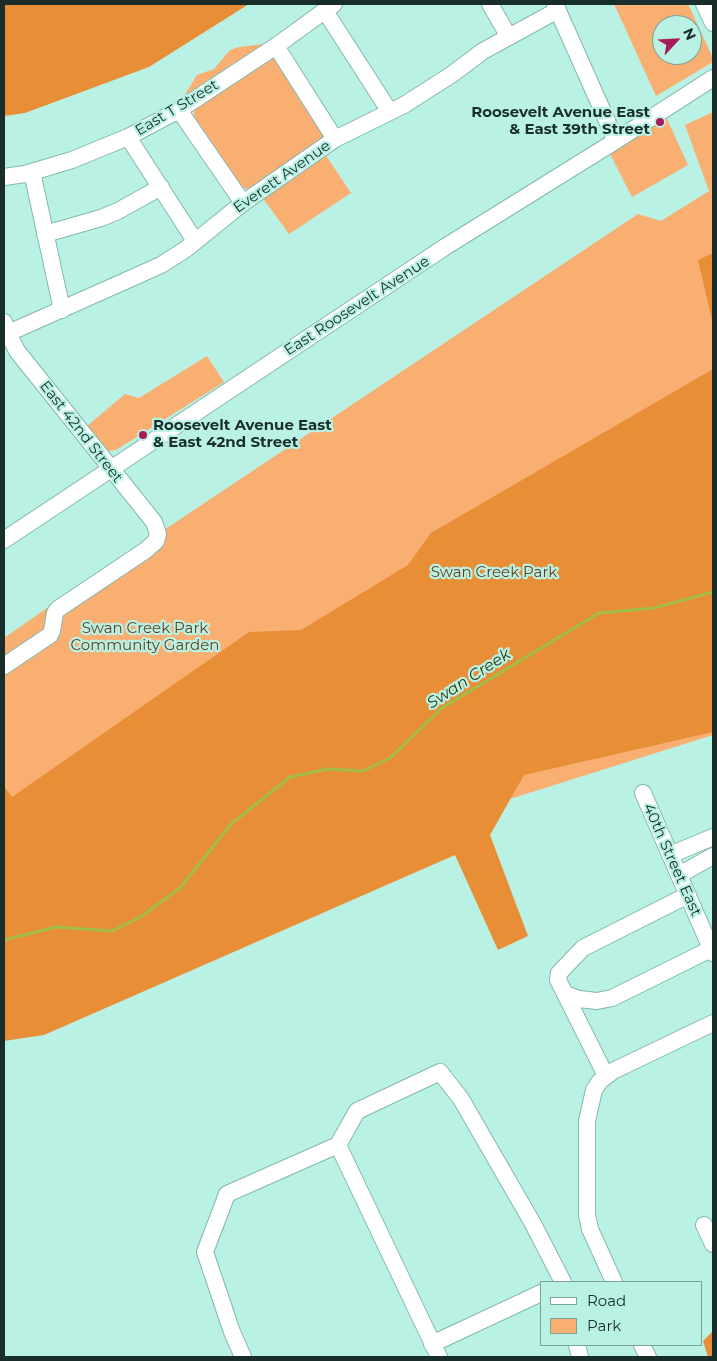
<!DOCTYPE html>
<html>
<head>
<meta charset="utf-8">
<style>
	body { margin:0 }
	#map { position:relative; width:717px; height:1361px; overflow:hidden; background:#baf1e5; font-family:Montserrat,sans-serif }
	canvas { display:block }
	.frame { position:absolute; inset:0; border:5px solid #192e2a; pointer-events:none }
	.legend { position:absolute; left:540px; top:1281px; width:162px; height:65px; box-sizing:border-box; background:#baf1e5; border:1px solid #7aa39a; margin:0; padding:6px 9px; list-style:none; font-size:15px; color:#192e2a }
	.legend li { display:flex; align-items:center; gap:10px; height:25px }
	.legend b { width:25px; border:1px solid #7aa39a }
	.north { position:absolute; left:652px; top:15px; width:50px; height:50px; box-sizing:border-box; background:#baf1e5; border:1px solid #7aa39a; border-radius:50%; rotate:65deg; font-size:14px; font-weight:700; line-height:20px; text-align:center; color:#192e2a }
	.north::after { content:''; display:block; margin:auto; width:18px; height:22px; background:#a81a5a; clip-path:polygon(50% 0,100% 100%,50% 72%,0 100%) }
</style>
</head>
<body>
<div id="map">
<canvas width="717" height="1361"></canvas>
<div class="frame"></div>
<ul class="legend">
<li><b style="height:6px;background:#fff"></b>Road</li>
<li><b style="height:14px;background:#f8af71"></b>Park</li>
</ul>
<div class="north">N</div>
</div>
<script>
const g = document.querySelector('canvas').getContext('2d');
g.lineJoin = 'round';
function fill(path, color) {
  g.fillStyle = color;
  g.fill(path, 'evenodd');
}
function poly(rows) {
  const path = new Path2D();
  for (const r of rows) {
    path.moveTo(r[0], r[1]);
    for (let i = 2; i < r.length; i += 2) path.lineTo(r[i], r[i + 1]);
  }
  return path;
}
function stroke(path, color, width, dash) {
  g.strokeStyle = color;
  g.lineWidth = width;
  g.lineCap = dash ? 'butt' : 'round';
  g.setLineDash(dash || []);
  g.stroke(path);
}
function write(font, color, halo, rows, align = 'center') {
  g.font = font + ' Montserrat,sans-serif';
  g.lineWidth = 4.5;
  g.setLineDash([]);
  g.textBaseline = 'middle';
  g.strokeStyle = halo;
  g.fillStyle = color;
  for (const [text, x, y, turn = 0] of rows) {
    g.save();
    g.translate(x, y);
    g.rotate((+turn || 0) * Math.PI / 180);
    g.textAlign = isNaN(turn) ? turn : align;
    if (halo) g.strokeText(text, 0, 0);
    g.fillText(text, 0, 0);
    g.restore();
  }
}
fill(poly([
	[614,4,688,4,713,58,713,62,656,96],
	[662,25,692,25,692,55,662,55],
	[264,44,184,96,197,75,214,69,230,50,239,47],
	[276,56,325,132,322,138,252,187,246,189,236,183,194,116,194,107],
	[713,112,713,735,478,809,4,1020,4,638,50,606,638,214,661,221,709,191,685,125],
	[666,117,688,165,632,197,609,152],
	[325,154,351,193,289,234,262,197],
	[207,356,224,382,116,450,109,451,99,446,86,427,125,394,139,398]
]), '#f8af71');
fill(poly([
	[4,4,249,4,149,67,25,113,4,116],
	[713,253,713,324,698,260],
	[713,369,713,732,524,775,490,835,528,936,498,950,455,855,44,1035,4,1041,4,786,12,797,249,632,301,630,408,565,431,533],
	[713,1331,713,1357,708,1357,703,1341]
]), '#e88e37');
stroke(poly([
	[4,940,56,927,112,931,142,916,180,888,231,824,290,777,328,769,363,771,390,758,442,708,599,613,654,608,713,592]
]), '#a3bd48', 3);
const minor = poly([
	[490,4,509,37],
	[555,4,616,141],
	[704,4,713,23],
	[325,11,390,112],
	[276,46,335,139],
	[179,110,243,203],
	[128,137,195,241],
	[32,172,62,310],
	[4,177,25,174,72,160,128,137,179,110,276,46,334,4],
	[45,234,101,218,118,211,161,187],
	[4,322,8,333,17,351,154,522,158,534,156,541,146,550,58,609,55,613,52,631,50,635,4,666],
	[4,335,161,265,186,249,243,203,335,139,404,105,451,75,483,51,558,10],
	[4,540,445,247,609,145,713,78],
	[643,793,713,953],
	[670,855,713,837],
	[679,875,713,856],
	[565,994,579,999,597,1001,612,998,711,949],
	[606,1076,558,980,559,973,583,948,688,895],
	[704,1225,713,1244],
	[614,1282,590,1229,587,1215,587,1121,594,1090,600,1081,613,1071,713,1023],
	[432,1344,541,1293],
	[577,1345,580,1357],
	[642,1345,648,1357],
	[243,1357,232,1332,205,1252,227,1194,338,1145],
	[439,1357,338,1145,357,1111,440,1072,461,1099,532,1222,563,1282]
]);
stroke(minor, '#83b8ad', 18);
stroke(minor, '#fff', 16);
for (const [x, y, r, color] of [
	[660,122,5,"#a81a5a"],
	[143,435,5,"#a81a5a"]
]) {
  const dot = new Path2D();
  dot.arc(x, y, r, 0, 2 * Math.PI);
  g.fillStyle = color;
  g.fill(dot);
  stroke(dot, '#baf1e5', 2);
}
write('15px', '#192e2a', '#baf1e5', [
	["East T Street",177,108,-31],
	["Everett Avenue",282,177,-35],
	["East Roosevelt Avenue",357,306,-33],
	["East 42nd Street",81,432,52],
	["40th Street East",672,860,66]
]);
write('bold 15px', '#192e2a', '#baf1e5', [
	["Roosevelt Avenue East",650,113],
	["& East 39th Street",650,130],
	["Roosevelt Avenue East",153,426,"left"],
	["& East 42nd Street",153,443,"left"]
], 'right');
write('15px', '#633e1d', '#baf1e5', [
	["Swan Creek Park",494,573],
	["Swan Creek Park",145,629],
	["Community Garden",145,646]
]);
write('italic 16px', '#2f3908', '#baf1e5', [
	["Swan Creek",469,679,-33]
]);
</script>
</body>
</html>
